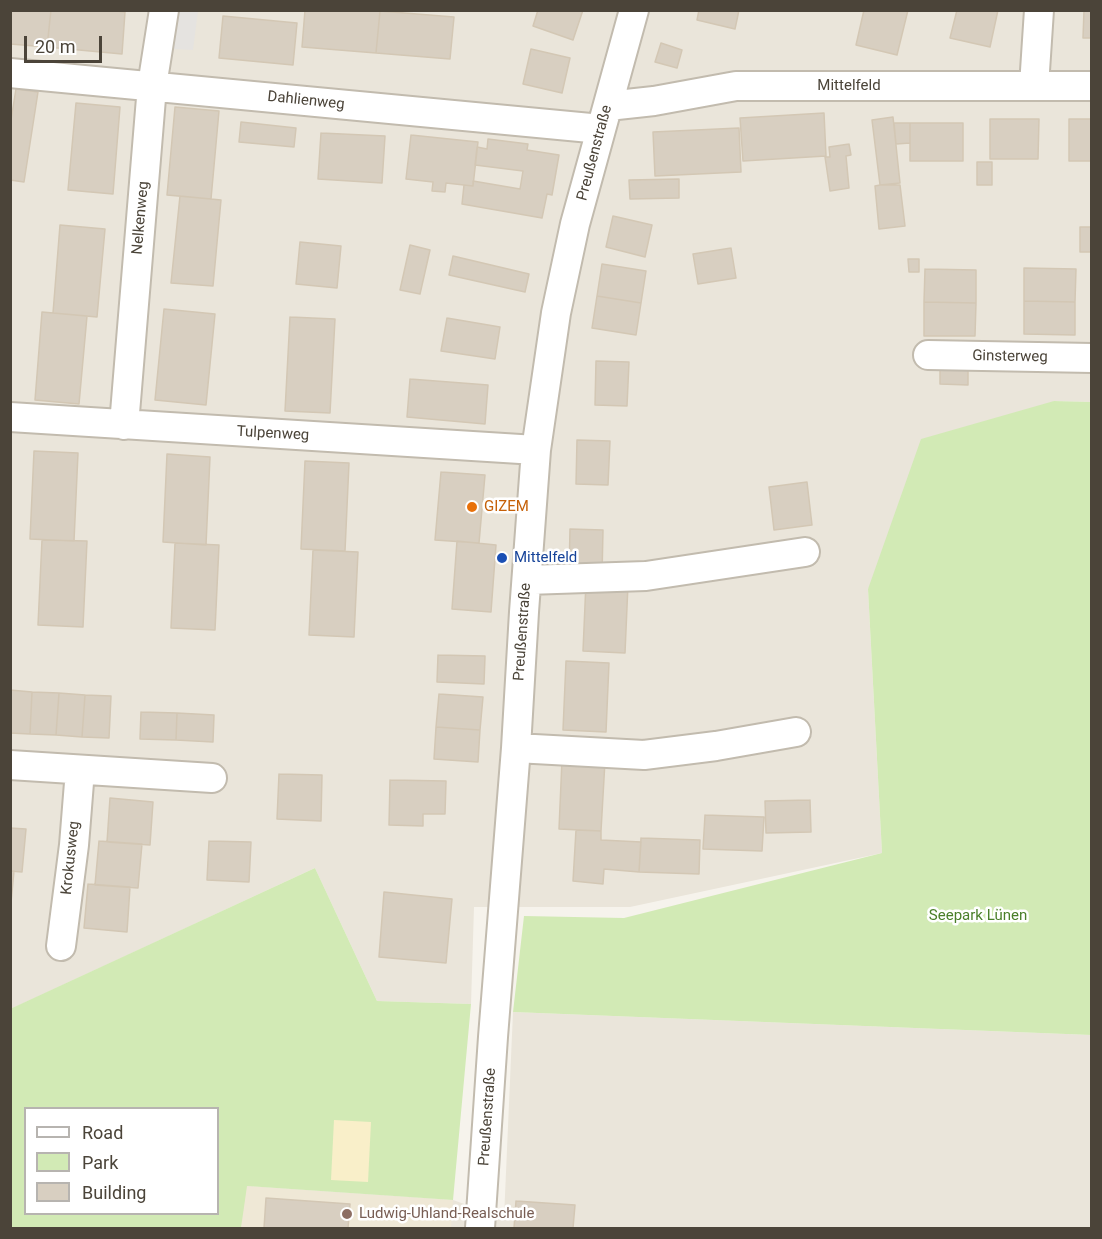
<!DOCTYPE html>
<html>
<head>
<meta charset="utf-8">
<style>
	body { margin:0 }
	#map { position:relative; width:1102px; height:1239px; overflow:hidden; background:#f6f3ec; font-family:Roboto,sans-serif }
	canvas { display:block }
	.frame { position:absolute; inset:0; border:12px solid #4b4439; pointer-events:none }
	.legend { position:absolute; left:24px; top:1107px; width:195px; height:108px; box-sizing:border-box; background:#fff; border:2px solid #b7b4b0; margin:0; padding:8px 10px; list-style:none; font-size:18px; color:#4b4439 }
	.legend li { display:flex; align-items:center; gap:12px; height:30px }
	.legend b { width:30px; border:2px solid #b7b4b0 }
	.scale { position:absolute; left:24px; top:36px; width:78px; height:27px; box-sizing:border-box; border:3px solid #4b4439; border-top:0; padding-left:8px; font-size:18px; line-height:21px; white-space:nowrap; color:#4b4439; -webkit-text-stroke:4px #fff; paint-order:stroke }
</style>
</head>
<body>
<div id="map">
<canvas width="1102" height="1239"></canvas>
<div class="frame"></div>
<ul class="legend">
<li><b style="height:8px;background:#fff"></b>Road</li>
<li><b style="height:16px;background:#d2eab5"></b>Park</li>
<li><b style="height:16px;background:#d8cfc1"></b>Building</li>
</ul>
<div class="scale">20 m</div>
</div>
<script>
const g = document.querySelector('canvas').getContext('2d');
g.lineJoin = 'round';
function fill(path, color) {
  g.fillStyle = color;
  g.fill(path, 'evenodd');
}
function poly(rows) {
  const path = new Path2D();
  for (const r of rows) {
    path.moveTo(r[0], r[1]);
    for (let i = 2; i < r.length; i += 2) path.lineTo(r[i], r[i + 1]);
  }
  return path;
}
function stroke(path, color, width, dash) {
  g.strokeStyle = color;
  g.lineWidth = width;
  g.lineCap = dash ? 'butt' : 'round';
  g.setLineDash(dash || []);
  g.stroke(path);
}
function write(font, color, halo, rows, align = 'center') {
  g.font = font + ' Roboto,sans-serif';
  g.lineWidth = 5;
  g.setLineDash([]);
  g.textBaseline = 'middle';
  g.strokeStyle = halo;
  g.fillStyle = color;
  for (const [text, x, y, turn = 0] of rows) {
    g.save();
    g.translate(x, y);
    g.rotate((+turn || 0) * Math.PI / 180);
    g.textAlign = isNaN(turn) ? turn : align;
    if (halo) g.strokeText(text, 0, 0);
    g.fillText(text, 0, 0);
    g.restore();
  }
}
fill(poly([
	[10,11,1091,11,1091,402,1054,401,868,589,882,853,630,907,474,907,471,1004,377,1001,315,868,11,1009],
	[513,1012,1091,1035,1091,1228,241,1228,246,1186,453,1200,504,1218]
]), '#eae5da');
fill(poly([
	[246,1186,453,1200,451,1228,241,1228]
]), '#efe8d6');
fill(poly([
	[1054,401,1091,402,1091,1035,513,1012,524,916,624,918,882,853,868,589,921,439],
	[315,868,377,1001,471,1004,453,1200,247,1186,241,1228,11,1228,10,1009],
	[26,1108,218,1108,218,1214,26,1214]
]), '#d2eab5');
fill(poly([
	[334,1120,371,1122,368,1182,331,1180]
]), '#f9efc9');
fill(poly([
	[177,11,198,11,193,50,173,49]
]), '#e5e3e0');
const building = poly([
	[10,10,51,10,47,47,10,44,10,10],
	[51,10,107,10,125,12,122,54,47,47,51,10],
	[305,10,380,11,376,53,302,47,305,10],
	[538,10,583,10,573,40,533,26,538,10],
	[699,10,739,10,735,29,697,20,699,10],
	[864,10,908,10,897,55,856,45,864,10],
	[957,10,998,10,990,47,950,38,957,10],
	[1084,10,1092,10,1092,38,1083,38,1084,10],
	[380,11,454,17,450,59,376,53,380,11],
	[223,16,297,23,293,65,219,58,223,16],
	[661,43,682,50,677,68,655,62,661,43],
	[531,49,570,58,562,93,523,84,531,49],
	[16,89,38,92,24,182,10,180,10,126,16,89],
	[76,103,120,107,113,194,68,190,76,103],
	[175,107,219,111,211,199,167,195,175,107],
	[824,113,826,156,743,161,740,118,824,113],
	[893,117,900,183,880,185,872,120,893,117],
	[990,119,1039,119,1038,159,990,159,990,119],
	[1069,119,1092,119,1092,161,1069,161,1069,119],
	[241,122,296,128,294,147,239,142,241,122],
	[894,123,910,123,910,143,896,144,894,123],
	[910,123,963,123,963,161,910,161,910,123],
	[739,128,741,172,655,176,653,132,739,128],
	[321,133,385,136,382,183,318,179,321,133],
	[411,135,478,142,473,186,446,183,445,192,432,191,433,182,406,179,411,135],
	[488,139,528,144,527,150,559,155,552,195,547,194,542,218,462,204,464,185,473,186,473,181,520,189,523,171,475,165,477,147,487,149,488,139],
	[849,144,851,155,846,156,849,188,830,191,825,157,830,157,829,147,849,144],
	[977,162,992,162,992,185,977,185,977,162],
	[679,179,679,198,630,199,629,180,679,179],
	[880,185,900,185,905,226,879,229,875,186,880,185],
	[180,196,221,200,213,286,171,283,180,196],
	[613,216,652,225,645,257,606,247,613,216],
	[60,225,105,229,97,317,53,313,60,225],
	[1080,227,1092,227,1092,252,1080,252,1080,227],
	[300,242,341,246,337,288,296,284,300,242],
	[410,245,430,250,420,294,400,290,410,245],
	[731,248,736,278,698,284,693,254,731,248],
	[453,256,529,274,525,292,449,275,453,256],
	[908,259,919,259,919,272,909,272,908,259],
	[602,264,646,271,641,303,597,296,602,264],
	[1024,268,1076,269,1075,302,1024,301,1024,268],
	[925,269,976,270,976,303,924,302,925,269],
	[597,296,641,303,636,335,592,328,597,296],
	[1024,301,1075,302,1075,335,1024,334,1024,301],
	[924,302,976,303,975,336,924,336,924,302],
	[164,309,215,314,206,405,155,400,164,309],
	[42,312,87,316,79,404,35,400,42,312],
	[290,317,335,319,330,413,285,411,290,317],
	[447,318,500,327,495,359,441,351,447,318],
	[596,361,629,362,627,406,595,405,596,361],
	[940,363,968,363,968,385,940,384,940,363],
	[410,379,488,385,485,424,407,417,410,379],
	[577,440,610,441,608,485,576,484,577,440],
	[34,451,78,453,74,541,30,539,34,451],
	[167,454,210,457,206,545,163,542,167,454],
	[305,461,349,463,345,551,301,549,305,461],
	[441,472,485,475,479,543,435,540,441,472],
	[807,482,812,525,774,530,769,487,807,482],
	[570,529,603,530,602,575,569,574,570,529],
	[42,540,87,541,83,627,38,625,42,540],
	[457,541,496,545,491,612,452,609,457,541],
	[175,543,219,545,215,630,171,628,175,543],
	[313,550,358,552,354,637,309,635,313,550],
	[586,582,628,584,625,653,583,651,586,582],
	[438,655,485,656,484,684,437,682,438,655],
	[566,661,609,663,606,732,563,730,566,661],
	[10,690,32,692,30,734,10,733,10,690],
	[32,692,59,693,56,735,30,734,32,692],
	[59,693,85,695,82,737,56,735,59,693],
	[439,694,483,697,480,730,436,727,439,694],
	[85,695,111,696,109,738,82,737,85,695],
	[141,712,177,713,176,740,140,739,141,712],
	[177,713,214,715,213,742,176,740,177,713],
	[436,727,480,730,478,762,434,759,436,727],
	[562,760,605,761,601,831,559,829,562,760],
	[279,774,322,775,321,821,277,819,279,774],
	[390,780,446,781,445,814,423,814,423,826,389,825,390,780],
	[110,798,153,802,150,845,107,842,110,798],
	[810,800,811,832,766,833,765,801,810,800],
	[705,815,764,817,762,851,703,849,705,815],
	[10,828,26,829,22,872,10,871,10,828],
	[576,830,601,831,601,840,641,842,639,872,604,869,603,884,573,881,576,830],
	[641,838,700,840,699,874,639,872,641,838],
	[99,841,142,844,138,888,95,885,99,841],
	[209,841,251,842,249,882,207,880,209,841],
	[10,871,14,871,10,913,10,871],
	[88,884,130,887,127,932,84,928,88,884],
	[384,892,452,899,446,963,379,957,384,892],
	[266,1198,350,1204,348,1228,264,1228,266,1198],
	[516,1201,575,1205,573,1228,514,1228,516,1201]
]);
fill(building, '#d8cfc1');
stroke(building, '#d3c7b4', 1.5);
const minor = poly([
	[10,73,601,129],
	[1034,86,1039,10],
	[608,106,654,101,736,86,1092,86],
	[928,355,1092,358],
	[10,417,536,450],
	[124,425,152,86,164,10],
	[527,580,646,576,805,552],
	[516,748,644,755,716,746,796,732],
	[10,765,212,778],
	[61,946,74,845,80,770],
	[480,1228,493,1037,516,748,524,612,536,450,556,313,575,224,634,10]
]);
stroke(minor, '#c2bbae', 32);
stroke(minor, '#fff', 28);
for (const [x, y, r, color] of [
	[472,507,6,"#e8710a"],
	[502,558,6,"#1a4fb4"],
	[347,1214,6,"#8d6e63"]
]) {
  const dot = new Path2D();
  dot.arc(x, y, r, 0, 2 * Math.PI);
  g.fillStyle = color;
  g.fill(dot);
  stroke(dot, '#fff', 2);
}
write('15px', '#4b4439', '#fff', [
	["Mittelfeld",849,86],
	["Dahlienweg",306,101,6],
	["Preußenstraße",595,153,-75],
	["Nelkenweg",141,218,-85],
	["Ginsterweg",1010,357,1],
	["Tulpenweg",273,434,3],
	["Preußenstraße",523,632,-86],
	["Krokusweg",71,858,-84],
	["Preußenstraße",488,1117,-86]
]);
write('15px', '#c56008', '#fff', [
	["GIZEM",484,507]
], 'left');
write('15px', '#164399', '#fff', [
	["Mittelfeld",514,558]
], 'left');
write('15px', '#4a7f2a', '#fff', [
	["Seepark Lünen",978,916]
]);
write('15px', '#785e54', '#fff', [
	["Ludwig-Uhland-Realschule",359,1214]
], 'left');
</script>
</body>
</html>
